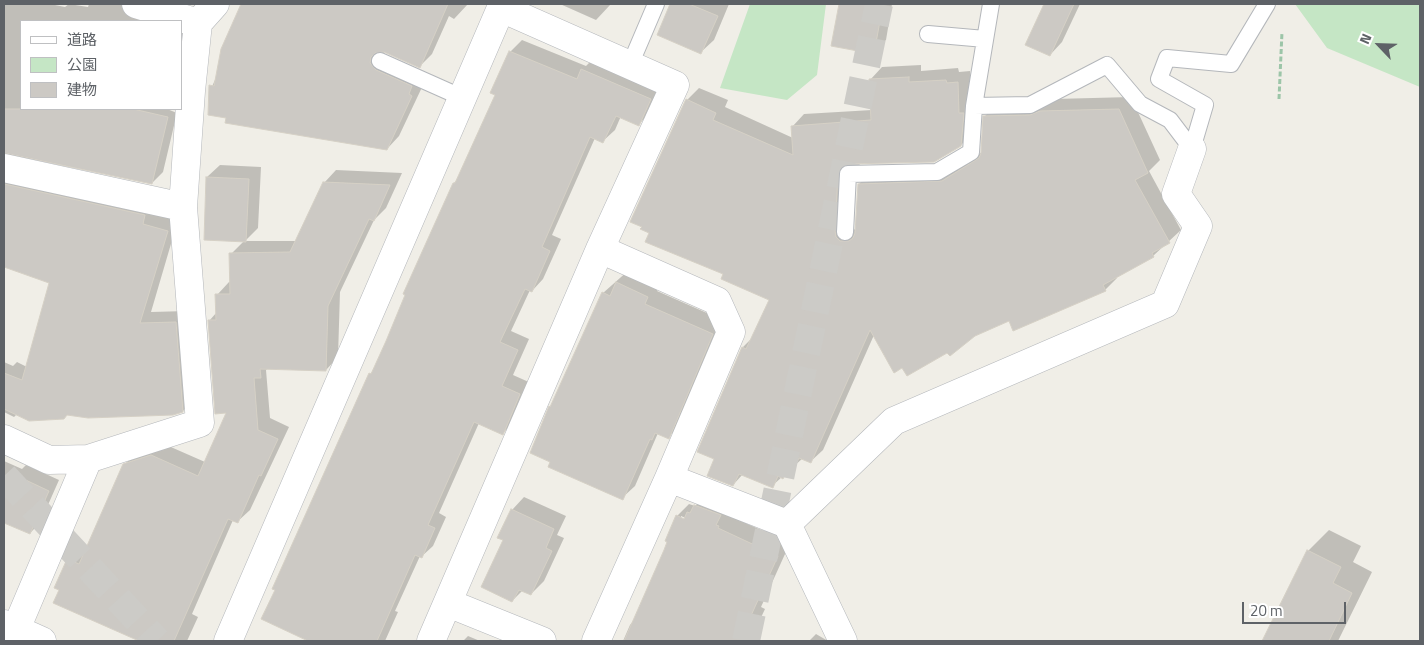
<!DOCTYPE html>
<html>
<head>
<meta charset="utf-8">
<style>
	body { margin:0 }
	#map { position:relative; width:1424px; height:645px; overflow:hidden; background:#f0eee7; font-family:"Titillium Web","Noto Sans JP",sans-serif }
	canvas { display:block }
	.frame { position:absolute; inset:0; border:5px solid #5e6267; pointer-events:none }
	.legend { position:absolute; left:20px; top:20px; width:162px; height:90px; box-sizing:border-box; background:#fff; border:1px solid #bfc0c2; margin:0; padding:6px 9px; list-style:none; font-size:15px; color:#5e6267 }
	.legend li { display:flex; align-items:center; gap:10px; height:25px }
	.legend b { width:25px; border:1px solid #bfc0c2 }
	.north { position:absolute; left:1354px; top:20px; width:50px; height:50px; -webkit-text-stroke:4px #fff; paint-order:stroke; rotate:294deg; font-size:14px; font-weight:700; line-height:20px; text-align:center; color:#5e6267 }
	.north::after { content:''; display:block; margin:auto; width:18px; height:22px; background:#5e6267; clip-path:polygon(50% 0,100% 100%,50% 72%,0 100%) }
	.scale { position:absolute; left:1242px; top:602px; width:104px; height:22px; box-sizing:border-box; border:2px solid #5e6267; border-top:0; padding-left:6px; font-size:15px; line-height:18px; white-space:nowrap; color:#5e6267; -webkit-text-stroke:4px #fff; paint-order:stroke }
</style>
</head>
<body>
<div id="map">
<canvas width="1424" height="645"></canvas>
<div class="frame"></div>
<ul class="legend">
<li><b style="height:6px;background:#fff"></b>道路</li>
<li><b style="height:14px;background:#c5e6c5"></b>公園</li>
<li><b style="height:14px;background:#ccc9c4"></b>建物</li>
</ul>
<div class="north">N</div>
<div class="scale">20 m</div>
</div>
<script>
const g = document.querySelector('canvas').getContext('2d');
g.lineJoin = 'round';
function fill(path, color) {
  g.fillStyle = color;
  g.fill(path, 'evenodd');
}
function poly(rows) {
  const path = new Path2D();
  for (const r of rows) {
    path.moveTo(r[0], r[1]);
    for (let i = 2; i < r.length; i += 2) path.lineTo(r[i], r[i + 1]);
  }
  return path;
}
function stroke(path, color, width, dash) {
  g.strokeStyle = color;
  g.lineWidth = width;
  g.lineCap = dash ? 'butt' : 'round';
  g.setLineDash(dash || []);
  g.stroke(path);
}
fill(poly([
	[750,4,826,4,817,75,787,100,720,88],
	[1295,4,1420,4,1420,87,1327,48]
]), '#c5e6c5');
fill(poly([
	[4,4,50,4,65,7,69,4,88,7,89,4,137,4,192,23,181,68,181,21,21,21,21,109,167,109,177,113,163,172,152,183,4,152],
	[249,4,468,4,454,19,449,16,432,54,420,66,382,50,388,58,424,83,399,136,387,149,228,117,210,91],
	[560,4,611,4,596,20],
	[671,4,729,4,714,40,701,52,658,34],
	[840,4,892,4,886,40,873,52,832,45],
	[1045,4,1080,4,1062,42,1050,55,1027,45],
	[522,40,586,66,594,58,662,88,650,113,639,124,621,116,615,130,603,141,595,138,552,235,561,239,543,279,532,291,530,290,511,331,529,339,513,375,531,383,514,422,502,434,479,423,439,513,446,517,433,546,421,557,420,556,395,611,398,612,385,641,311,641,263,619,370,374,375,369,454,183,458,179,497,95,510,52],
	[921,65,921,71,958,68,959,72,970,71,973,133,961,145,850,163,847,219,851,228,856,230,859,184,871,172,955,169,982,152,985,116,997,104,1054,99,1131,97,1160,160,1149,171,1181,230,1153,256,1117,277,1117,278,1105,290,1010,319,974,335,948,351,903,367,874,335,823,450,810,462,803,458,772,486,743,474,733,485,716,459,743,347,753,337,770,299,650,233,687,100,699,88,728,100,725,107,793,138,792,127,804,114,872,110,870,80,882,67],
	[220,165,261,167,258,228,245,241,297,241,324,183,336,170,402,173,386,208,374,220,340,292,338,357,326,370,269,368,266,370,270,418,289,427,250,510,237,522,233,520,192,614,198,617,187,641,140,641,56,587,68,559,81,547,87,550,124,465,137,452,164,444,205,462,228,412,209,321,217,312,217,295,229,282,231,282,231,254,244,241,207,177],
	[4,167,178,220,151,312,187,311,194,399,183,411,17,414,14,417,4,412,4,362,13,366,17,362,27,367,50,282,4,265],
	[629,270,660,284,657,291,725,321,681,425,668,437,658,433,635,486,622,498,603,293],
	[4,461,22,469,26,465,59,480,40,523,30,533,4,521],
	[708,493,730,516,790,543,761,607,765,609,750,641,623,641,630,625,634,620,665,551,677,516,689,504,695,506],
	[681,516,690,520,681,519],
	[524,497,566,516,557,535,564,538,544,581,531,594,523,590,512,601,504,539,512,510],
	[1329,530,1361,546,1353,562,1372,572,1338,641,1263,641,1308,551],
	[816,634,828,641,809,641],
	[468,636,480,641,463,641]
]), '#0003');
const building = poly([
	[241,4,448,4,420,68,384,52,375,53,371,57,370,63,376,70,412,86,409,94,412,96,387,150,225,123,226,118,208,115,209,85,214,86,221,49,241,4],
	[670,4,689,4,718,16,701,54,657,35,670,4],
	[839,4,883,4,874,54,831,46,839,4],
	[1044,4,1074,4,1050,56,1025,45,1044,4],
	[509,51,577,79,581,69,651,99,639,126,616,116,603,143,590,137,542,247,550,251,532,292,525,289,500,342,518,350,502,386,520,394,503,435,474,422,428,525,435,528,422,558,415,555,377,641,308,641,261,619,275,590,272,589,316,491,369,373,371,374,386,341,405,295,403,294,453,183,455,183,495,95,490,93,509,51],
	[909,77,909,82,946,80,947,83,958,82,959,113,964,113,961,146,934,162,848,164,843,166,838,173,835,231,836,237,840,241,849,241,853,238,855,233,858,184,942,181,979,158,981,153,983,116,1030,115,1040,111,1119,109,1148,173,1135,180,1170,243,1152,253,1154,257,1103,285,1106,291,1013,331,1009,321,975,336,950,356,947,353,907,376,902,368,894,373,870,330,811,463,799,458,794,468,789,466,783,479,778,476,773,488,739,474,733,486,707,476,714,459,697,452,742,347,746,349,769,300,721,279,723,274,645,242,649,233,640,229,642,227,630,222,686,99,716,113,713,120,793,155,791,126,871,120,869,79,909,77],
	[4,109,133,109,168,117,152,184,4,153,4,109],
	[206,177,249,179,246,242,204,240,206,177],
	[323,182,390,185,374,221,369,219,328,306,326,371,260,369,261,378,254,378,258,430,278,439,261,476,259,475,238,523,228,519,174,641,139,641,53,603,59,590,54,588,67,559,79,564,123,464,151,455,198,476,226,413,215,414,208,320,216,320,215,294,230,294,229,253,290,252,323,182],
	[4,184,145,215,143,224,168,231,140,323,176,322,183,412,173,415,88,418,67,415,64,419,29,421,4,409,4,373,22,380,49,283,4,267,4,184],
	[616,282,648,297,645,304,713,334,669,439,655,433,652,440,650,439,623,500,548,467,550,462,530,453,549,406,550,407,602,292,610,296,616,282],
	[4,475,13,479,15,475,49,491,30,534,4,523,4,475],
	[694,505,721,515,716,525,719,526,718,528,778,556,749,620,753,622,744,641,624,641,664,550,667,542,665,541,676,515,684,519,687,512,690,513,694,505],
	[511,509,554,529,546,548,552,551,531,595,519,590,512,602,481,587,503,540,497,538,511,509],
	[1307,550,1341,567,1333,583,1352,593,1329,641,1262,641,1307,550]
]);
fill(building, '#ccc9c4');
stroke(building, '#d5d0c5', 1);
stroke(poly([
	[4,476,157,641]
]), '#cccbc7', 28, [28, 14]);
stroke(poly([
	[746,641,879,4]
]), '#cccbc7', 28, [28, 14]);
const service = poly([
	[928,34,985,39],
	[380,61,463,98],
	[630,65,656,4],
	[974,106,1030,105,1107,65,1140,104,1170,120,1192,149],
	[1192,149,1205,105,1159,79,1167,58,1231,64,1267,4],
	[845,232,848,174,937,172,971,152,974,106,991,4]
]);
const minor = poly([
	[136,4,198,23],
	[4,168,183,207],
	[4,439,49,460,88,459,200,423,183,207,191,91,198,23,215,4],
	[669,478,787,524,894,421,1165,304,1198,226,1176,194,1192,149],
	[787,524,843,641],
	[448,603,542,641],
	[11,641,88,459],
	[228,641,501,8,675,85,600,249,431,641],
	[596,641,669,478,731,332,717,301,600,249]
]);
const tertiary = poly([
	[4,624,42,641]
]);
stroke(service, '#b4b7bb', 18);
stroke(minor, '#b4b7bb', 29);
stroke(tertiary, '#b4b7bb', 29);
stroke(poly([
	[1279,99,1282,32]
]), '#9cc5a8', 3, [5, 2.5]);
stroke(service, '#fff', 16);
stroke(minor, '#fff', 28);
stroke(tertiary, '#fff', 28);
</script>
</body>
</html>
